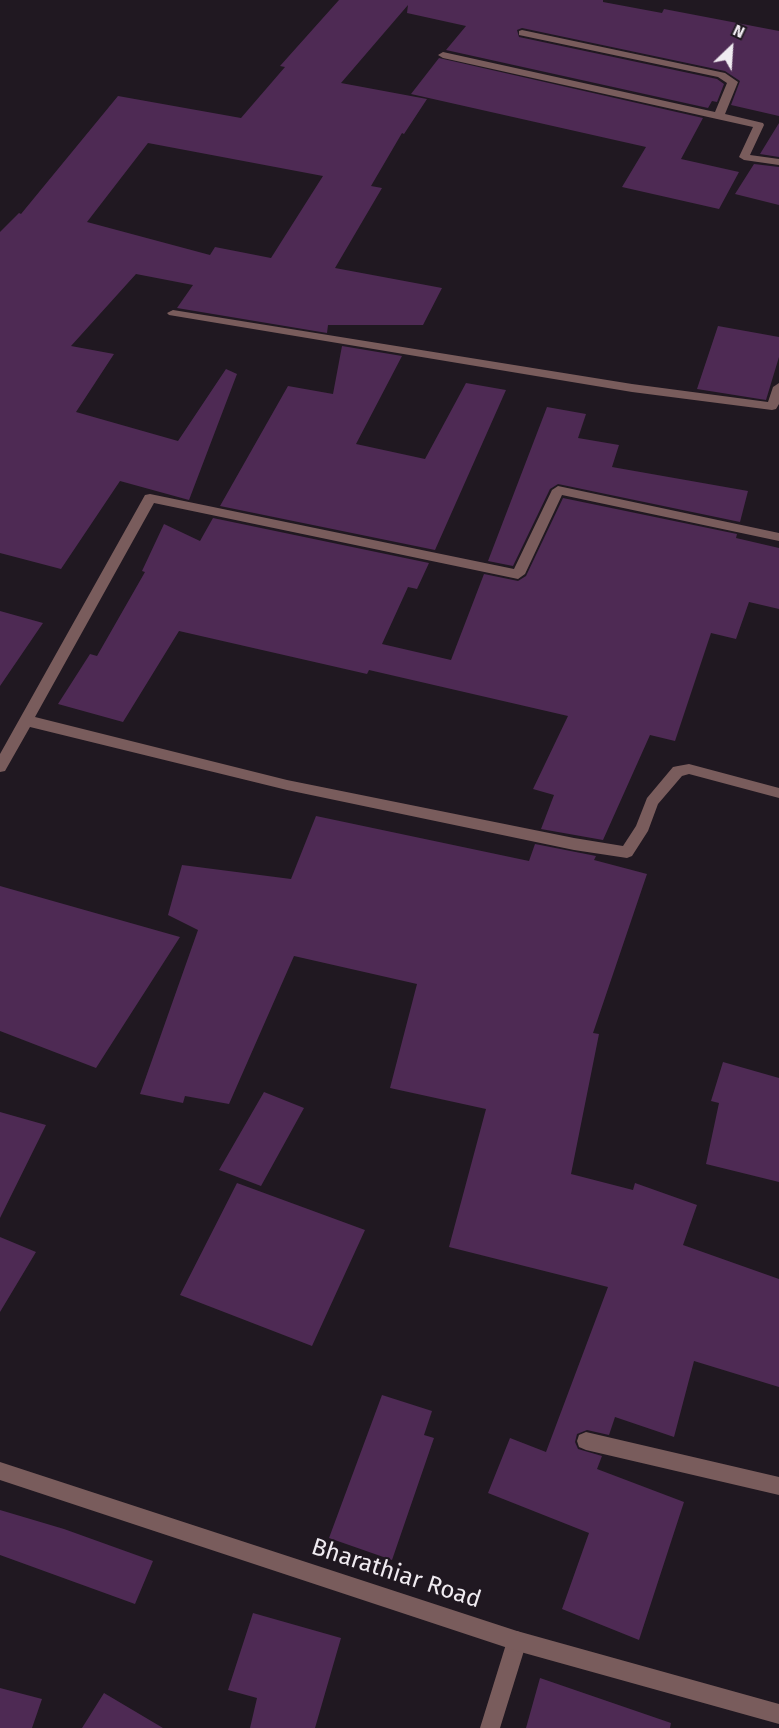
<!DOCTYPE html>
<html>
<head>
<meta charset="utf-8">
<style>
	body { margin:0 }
	#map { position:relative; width:779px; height:1728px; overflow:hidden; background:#201821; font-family:"Fira Sans",sans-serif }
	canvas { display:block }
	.north { position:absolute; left:701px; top:18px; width:60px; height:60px; -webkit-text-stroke:4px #201821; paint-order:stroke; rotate:25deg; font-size:16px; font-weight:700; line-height:24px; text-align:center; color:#f0ebf1 }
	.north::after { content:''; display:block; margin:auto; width:21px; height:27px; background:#f0ebf1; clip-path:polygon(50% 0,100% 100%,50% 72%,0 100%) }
</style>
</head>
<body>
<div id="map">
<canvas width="779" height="1728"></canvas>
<div class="north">N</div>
</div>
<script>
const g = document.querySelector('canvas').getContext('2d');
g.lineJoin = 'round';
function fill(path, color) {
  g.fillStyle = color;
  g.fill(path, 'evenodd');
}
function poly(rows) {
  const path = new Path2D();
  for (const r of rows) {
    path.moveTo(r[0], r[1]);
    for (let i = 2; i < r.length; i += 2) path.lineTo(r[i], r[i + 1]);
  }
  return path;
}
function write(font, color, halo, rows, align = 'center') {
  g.font = font + ' "Fira Sans",sans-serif';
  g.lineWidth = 4.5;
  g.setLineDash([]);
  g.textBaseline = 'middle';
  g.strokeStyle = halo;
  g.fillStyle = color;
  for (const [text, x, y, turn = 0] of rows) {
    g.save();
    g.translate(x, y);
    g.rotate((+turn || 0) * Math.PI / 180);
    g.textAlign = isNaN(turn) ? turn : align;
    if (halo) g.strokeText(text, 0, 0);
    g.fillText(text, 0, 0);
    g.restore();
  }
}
fill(poly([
	[339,0,603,0,603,2,662,13,664,9,779,31,779,116,731,105,740,81,725,71,522,28,517,30,519,37,717,79,724,84,717,102,712,101,708,108,446,50,466,26,407,13,408,5,341,83,427,99,404,134,402,133,371,186,382,188,335,268,442,288,423,325,328,325,327,333,177,308,193,285,136,274,71,346,114,354,76,412,178,441,226,369,237,374,189,500,120,481,61,569,0,553,0,232,19,213,21,214,118,96,241,118,285,67,280,66],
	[148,143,323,176,271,258,215,247,210,255,87,222],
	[439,58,703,118,681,159,739,172,719,209,622,187,646,147,411,94],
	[779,123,779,157,760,154],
	[754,164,779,167,779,205,735,194],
	[718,326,779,337,779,357,766,400,697,389],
	[342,346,402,356,356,444,425,459,466,383,506,390,435,550,220,506,288,386,333,394],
	[547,407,586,414,578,438,619,445,612,467,748,491,740,522,558,484,550,489,513,566,488,561],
	[563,498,737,534,736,538,779,548,779,609,749,602,736,639,711,633,675,741,650,735,603,840,541,829,554,795,533,789,568,716,369,670,367,674,179,631,123,722,58,704,90,654,97,656,145,572,142,571,164,524,200,541,213,518,429,563,417,589,408,587,382,644,451,660,484,574,518,581,526,576],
	[0,611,43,623,0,686],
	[316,816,529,861,535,844,596,856,594,860,647,874,593,1033,599,1034,571,1174,633,1190,635,1183,697,1205,683,1245,779,1279,779,1387,694,1361,674,1437,615,1417,609,1435,587,1430,577,1434,575,1442,578,1449,602,1456,597,1469,684,1502,639,1640,562,1609,589,1533,488,1493,510,1438,546,1452,608,1287,449,1247,486,1109,390,1088,417,984,294,956,229,1104,185,1096,183,1103,140,1094,198,930,168,915,182,865,291,879],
	[0,886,180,937,96,1068,0,1031],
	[723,1062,779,1078,779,1182,706,1164,719,1103,711,1101],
	[264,1092,304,1108,261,1186,219,1170],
	[0,1112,46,1125,0,1218],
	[237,1183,365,1230,312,1346,180,1295],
	[0,1237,36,1252,0,1312],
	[382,1395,432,1411,424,1435,434,1438,392,1560,329,1538],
	[0,1510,64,1529,153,1561,135,1604,0,1555],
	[253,1613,341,1638,315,1728,250,1728,257,1698,228,1690],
	[540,1678,671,1723,670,1728,526,1728],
	[0,1688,42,1699,32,1728,0,1728],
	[104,1693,163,1728,82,1728]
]), '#4e2a54');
fill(poly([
	[522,30,725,73,738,82,725,114,763,123,764,125,750,155,779,159,779,165,744,160,739,157,753,127,443,58,438,55,443,52,715,112,727,83,718,77,519,35,519,31,522,30],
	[173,310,632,384,768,402,773,387,779,383,779,404,776,409,772,410,632,392,169,315,167,313,173,310],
	[558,486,779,533,779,541,562,495,525,574,518,579,154,503,35,717,287,780,574,838,623,846,636,826,647,798,673,767,678,766,689,764,779,788,779,798,689,774,682,776,658,804,648,831,632,856,627,858,574,850,287,790,30,727,5,771,0,772,0,754,145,495,150,494,514,569,552,490,558,486],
	[586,1432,779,1477,779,1495,586,1450,579,1447,577,1441,579,1435,586,1432],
	[517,1631,524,1634,527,1641,500,1728,480,1728,507,1641,510,1634,517,1631]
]), '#795c5c');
fill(poly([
	[0,1462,517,1631,779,1704,779,1724,517,1651,0,1480,0,1462]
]), '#795c5c');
write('24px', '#f0ebf1', '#201821', [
	["Bharathiar Road",396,1574,18]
]);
</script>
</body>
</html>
